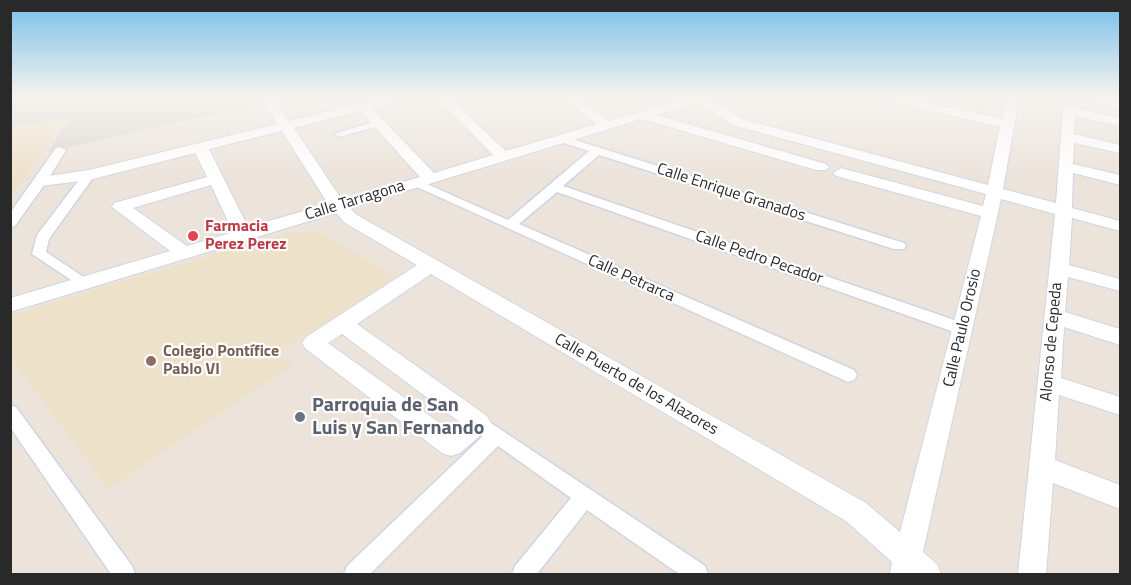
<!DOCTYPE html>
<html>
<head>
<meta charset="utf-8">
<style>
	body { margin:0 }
	#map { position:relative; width:1131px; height:585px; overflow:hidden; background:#ece4db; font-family:"Titillium Web",sans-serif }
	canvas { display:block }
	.frame { position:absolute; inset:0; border:12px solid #292929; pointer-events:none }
</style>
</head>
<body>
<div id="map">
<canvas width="1131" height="585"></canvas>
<div class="frame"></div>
</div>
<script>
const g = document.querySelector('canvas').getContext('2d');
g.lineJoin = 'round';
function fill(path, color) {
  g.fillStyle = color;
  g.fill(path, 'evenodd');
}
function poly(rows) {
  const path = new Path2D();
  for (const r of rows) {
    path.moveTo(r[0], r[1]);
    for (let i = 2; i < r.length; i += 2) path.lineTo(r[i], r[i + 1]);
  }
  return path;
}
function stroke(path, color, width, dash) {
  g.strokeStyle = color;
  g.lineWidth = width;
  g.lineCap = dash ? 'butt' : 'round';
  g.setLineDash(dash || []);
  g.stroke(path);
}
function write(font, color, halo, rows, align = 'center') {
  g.font = font + ' "Titillium Web",sans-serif';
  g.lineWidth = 4.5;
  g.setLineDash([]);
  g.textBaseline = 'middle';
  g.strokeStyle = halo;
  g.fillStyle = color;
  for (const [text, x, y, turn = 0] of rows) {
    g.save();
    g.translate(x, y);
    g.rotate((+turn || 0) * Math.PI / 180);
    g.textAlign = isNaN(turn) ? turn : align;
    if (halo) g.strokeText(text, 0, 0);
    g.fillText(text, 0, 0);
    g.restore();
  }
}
fill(poly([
	[924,98,987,98,983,111],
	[65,119,11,198,11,128],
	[290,232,323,233,394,277,280,352,294,364,108,489,11,358,11,315]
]), '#eee1ca');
fill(poly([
	[11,98,253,98,257,104,48,152,70,118,11,127]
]), '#dcd7d2');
const pedestrian = poly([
	[379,120,383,121,383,125,339,137,334,134,379,120],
	[562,136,904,243,906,246,904,249,894,249,599,155,563,186,969,325,971,329,969,333,963,335,957,333,557,192,519,224,854,370,857,375,854,380,848,382,408,183,410,180,418,180,508,220,589,151,558,141,556,139,562,136],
	[60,147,66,150,47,181,15,226,10,227,10,213,56,148,60,147],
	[89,171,95,175,49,239,46,252,88,280,90,283,83,288,32,254,37,235,85,172,89,171],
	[10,405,16,407,132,566,135,574,111,574,10,427,10,405],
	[479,415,705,566,708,574,679,574,587,510,537,574,512,574,515,566,571,498,498,446,370,574,344,574,347,566,483,436,472,428,470,423,472,418,479,415]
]);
const minor = poly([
	[262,98,274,98,289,121,383,98,399,98,398,102,372,108,434,173,493,155,437,98,450,98,506,151,596,124,564,98,578,98,609,121,686,98,706,98,746,120,988,185,1000,127,888,101,887,98,909,98,1002,119,1007,98,1019,98,1003,189,1056,203,1063,107,1068,106,1120,118,1120,126,1075,116,1074,134,1120,145,1120,153,1074,143,1073,164,1120,175,1120,185,1073,173,1072,208,1120,221,1120,231,1072,218,1069,265,1120,279,1120,291,1068,277,1065,312,1120,329,1120,345,1064,327,1061,378,1120,397,1120,415,1059,395,1055,460,1120,485,1120,509,1053,483,1046,574,1018,574,1055,214,1001,199,923,552,937,564,941,574,890,574,892,562,846,521,431,274,357,324,487,416,491,423,487,430,460,453,451,456,442,453,306,349,302,343,306,337,417,265,345,223,336,213,10,312,10,298,170,251,112,207,114,203,207,177,195,153,89,180,41,186,35,184,33,181,35,178,89,170,277,124,262,98],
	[696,103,736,126,986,194,983,206,841,168,833,173,836,176,981,216,900,532,866,503,357,215,350,208,642,119,816,170,826,170,829,167,826,164,657,115,696,103],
	[360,111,420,177,342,200,294,128,360,111],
	[282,131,328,204,248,227,209,149,282,131],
	[211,185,233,232,187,246,133,208,211,185],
	[342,334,461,423,451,431,328,343,342,334],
	[1085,98,1120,100,1120,108,1086,101,1085,98]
]);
stroke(pedestrian, '#d0d4e2', 3);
stroke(minor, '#d0d4e2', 2);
fill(pedestrian, '#fff');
fill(minor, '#fff');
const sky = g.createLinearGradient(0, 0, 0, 180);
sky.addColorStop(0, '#77bfea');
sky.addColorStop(0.54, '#f6f3ef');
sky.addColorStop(1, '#f6f3ef00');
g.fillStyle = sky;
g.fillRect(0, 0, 1131, 180);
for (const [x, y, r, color] of [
	[193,236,6,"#e0444e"],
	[151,361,6,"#8d6e63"],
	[300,417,6,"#6b7280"]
]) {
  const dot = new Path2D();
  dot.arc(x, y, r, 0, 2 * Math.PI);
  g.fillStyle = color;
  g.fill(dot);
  stroke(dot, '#fff', 2);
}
write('16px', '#292929', '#fff', [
	["Calle Enrique Granados",731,193,18],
	["Calle Tarragona",355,201,-17],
	["Calle Pedro Pecador",759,258,19],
	["Calle Petrarca",631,279,24],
	["Calle Paulo Orosio",963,328,-77],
	["Alonso de Cepeda",1052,342,-85],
	["Calle Puerto de los Alazores",636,385,30]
]);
write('bold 16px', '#be3a42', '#fff', [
	["Farmacia",205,227],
	["Perez Perez",205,245]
], 'left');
write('bold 16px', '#785e54', '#fff', [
	["Colegio Pontífice",163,352],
	["Pablo VI",163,370]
], 'left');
write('bold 20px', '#5b616d', '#fff', [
	["Parroquia de San",312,406],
	["Luis y San Fernando",312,429]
], 'left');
</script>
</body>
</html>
